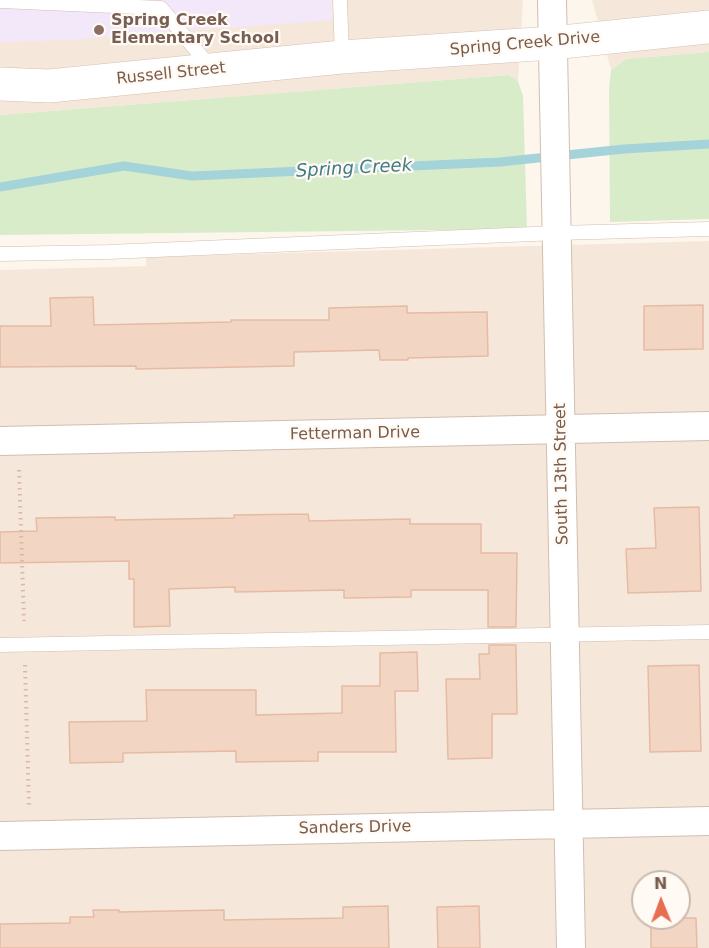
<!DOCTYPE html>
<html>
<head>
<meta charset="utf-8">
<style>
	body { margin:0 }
	#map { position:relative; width:709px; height:948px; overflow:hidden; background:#fdf6ec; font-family:"DejaVu Sans",sans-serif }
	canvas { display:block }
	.north { position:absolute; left:631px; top:870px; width:60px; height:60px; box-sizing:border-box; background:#fffaf3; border:2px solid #cabbb1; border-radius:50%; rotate:359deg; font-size:16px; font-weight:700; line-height:24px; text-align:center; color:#7a5c4d }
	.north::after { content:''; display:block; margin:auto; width:21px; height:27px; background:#e76f51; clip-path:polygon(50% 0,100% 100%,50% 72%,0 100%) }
</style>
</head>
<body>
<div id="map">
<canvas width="709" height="948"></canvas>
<div class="north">N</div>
</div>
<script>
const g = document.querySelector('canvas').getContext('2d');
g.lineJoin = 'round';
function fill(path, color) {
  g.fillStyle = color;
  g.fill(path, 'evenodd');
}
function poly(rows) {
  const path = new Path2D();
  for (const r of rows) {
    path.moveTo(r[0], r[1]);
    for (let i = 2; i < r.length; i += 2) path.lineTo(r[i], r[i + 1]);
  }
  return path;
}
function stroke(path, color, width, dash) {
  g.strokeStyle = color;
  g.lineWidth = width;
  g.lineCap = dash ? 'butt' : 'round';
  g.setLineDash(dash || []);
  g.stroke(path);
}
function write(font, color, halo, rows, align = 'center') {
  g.font = font + ' "DejaVu Sans",sans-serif';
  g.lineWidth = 4.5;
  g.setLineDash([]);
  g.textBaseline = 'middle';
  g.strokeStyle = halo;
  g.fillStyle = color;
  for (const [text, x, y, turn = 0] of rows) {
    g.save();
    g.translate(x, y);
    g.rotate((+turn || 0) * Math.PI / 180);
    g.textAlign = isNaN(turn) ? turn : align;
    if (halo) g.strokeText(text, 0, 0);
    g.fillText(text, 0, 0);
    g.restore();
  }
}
fill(poly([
	[0,0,523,0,518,81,509,75,0,115],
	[592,0,709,0,709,52,626,59,611,70],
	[709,241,709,948,0,948,0,270,146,266,146,257],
	[643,882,679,882,679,918,643,918]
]), '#f5e8da');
fill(poly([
	[0,0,332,0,332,20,66,40,0,42]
]), '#f3e8fa');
fill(poly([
	[709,52,709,219,610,222,609,88,611,70,626,59],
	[509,75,518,81,523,96,527,229,0,235,0,115]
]), '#d8ecc9');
stroke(poly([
	[0,187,124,166,192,176,500,162,624,149,709,144]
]), '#a5d3da', 9);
const building = poly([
	[93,297,94,325,231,322,231,320,329,320,329,308,407,306,407,313,487,312,488,356,408,358,408,360,380,360,379,350,294,352,294,366,136,369,136,366,0,367,0,326,51,326,50,298,93,297],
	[703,305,703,349,644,350,644,306,703,305],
	[699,507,701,591,628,593,626,549,656,548,654,508,699,507],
	[308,514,309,521,410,519,410,524,481,524,481,553,517,553,516,627,488,627,488,590,411,590,411,597,344,598,344,590,235,592,235,587,169,589,170,626,134,627,134,579,129,579,129,561,0,563,0,532,37,531,36,518,115,517,115,520,234,518,234,515,308,514],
	[489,645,516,645,517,714,492,714,492,758,448,759,446,679,480,679,479,654,489,654,489,645],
	[417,652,418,691,395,691,396,752,318,752,318,761,236,762,236,751,123,753,123,762,70,763,69,722,147,721,146,690,256,690,256,715,342,713,342,686,380,686,380,653,417,652],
	[699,665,701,751,650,752,648,666,699,665],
	[388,906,389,948,0,948,0,924,70,923,70,917,94,917,93,910,119,910,119,912,224,910,224,920,343,918,343,907,388,906],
	[479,906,480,948,438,948,437,907,479,906],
	[651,918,696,918,697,948,651,948,651,918]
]);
fill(building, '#f3d5c3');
stroke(building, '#e6bba3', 1.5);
const lane = poly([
	[340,0,342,57],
	[0,1,161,8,211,68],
	[0,254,108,252,557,233,709,229],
	[0,645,709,632]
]);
const street = poly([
	[552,0,571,948],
	[0,441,709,426],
	[0,836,709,821]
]);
const secondary = poly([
	[0,84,49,86,342,57,552,43,709,27]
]);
stroke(lane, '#d1beb0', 15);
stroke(street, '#d1beb0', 30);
stroke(secondary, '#d6c0b0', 34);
stroke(poly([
	[19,470,24,621],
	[25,665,29,807]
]), '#d9b8a5', 4, [1.5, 4.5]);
stroke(lane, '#fff', 14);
stroke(street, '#fff', 28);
stroke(secondary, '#fff', 33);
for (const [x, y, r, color] of [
	[99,30,6,"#8d6e63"]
]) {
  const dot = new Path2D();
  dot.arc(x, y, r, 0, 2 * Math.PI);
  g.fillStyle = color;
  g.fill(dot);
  stroke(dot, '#fffaf3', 2);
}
write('bold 16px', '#785e54', '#fffaf3', [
	["Spring Creek",111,21],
	["Elementary School",111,39]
], 'left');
write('16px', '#7a5c4d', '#fffaf3', [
	["Spring Creek Drive",525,44,-5],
	["Russell Street",171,74,-6],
	["Fetterman Drive",355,434,-1],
	["South 13th Street",562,474,-91],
	["Sanders Drive",355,828,-1]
]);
write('italic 18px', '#437c86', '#fffaf3', [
	["Spring Creek",354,169,-3]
]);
</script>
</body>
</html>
